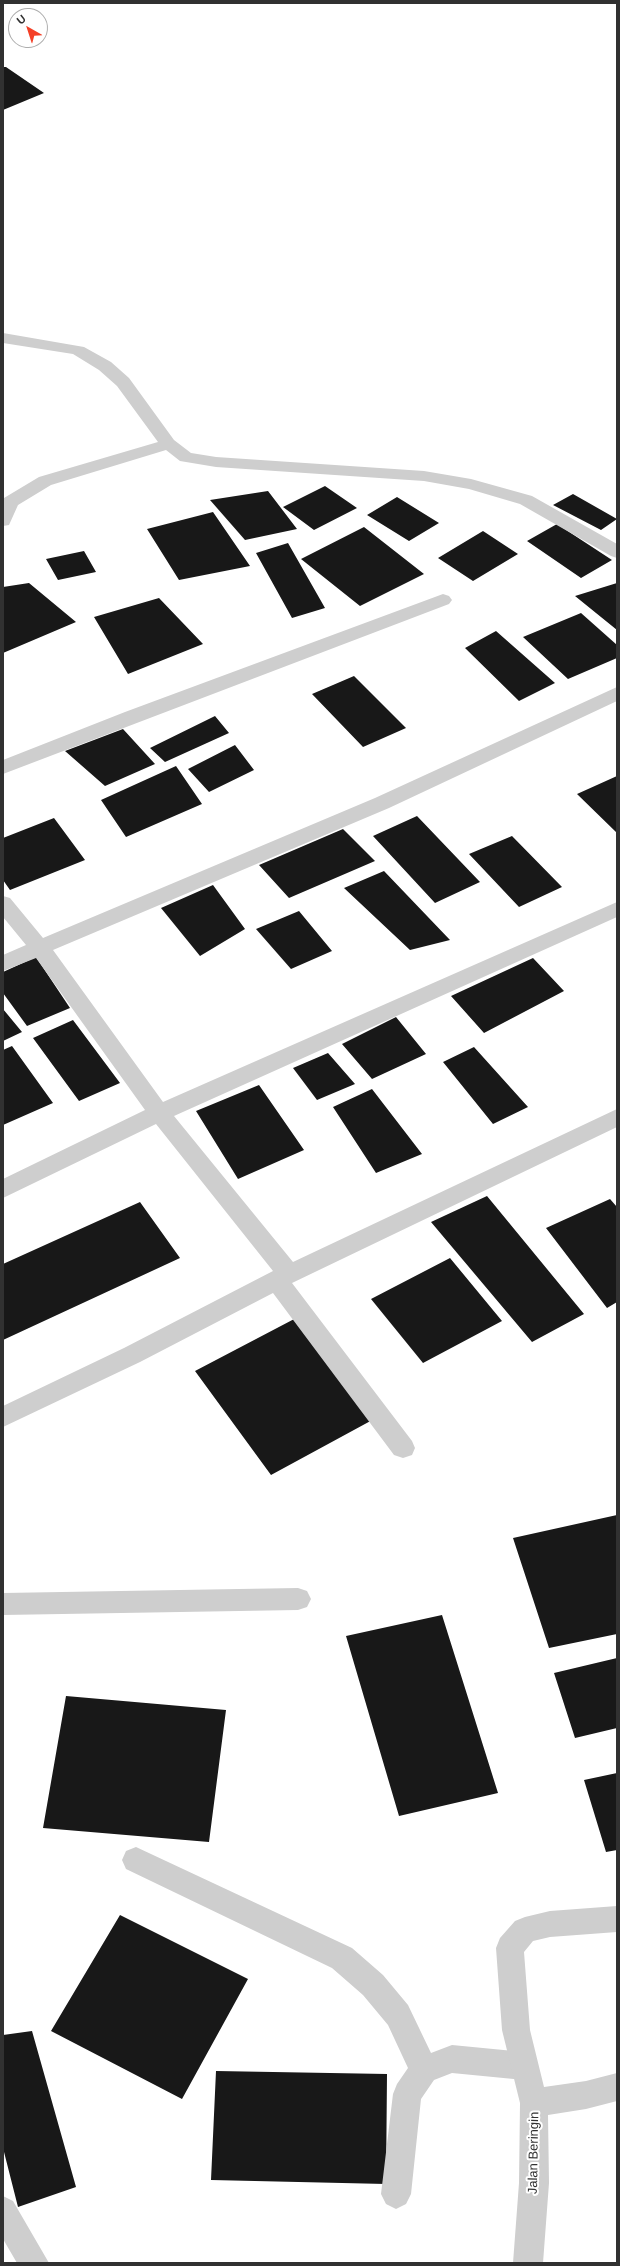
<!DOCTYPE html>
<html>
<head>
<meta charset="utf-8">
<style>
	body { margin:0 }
	#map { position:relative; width:620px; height:2266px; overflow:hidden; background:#fff; font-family:Helvetica,sans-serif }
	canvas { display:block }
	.frame { position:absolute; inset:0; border:4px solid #313131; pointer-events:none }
	.north { position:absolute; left:8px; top:8px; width:40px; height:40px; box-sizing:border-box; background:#fff; border:1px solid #adadad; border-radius:50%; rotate:321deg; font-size:11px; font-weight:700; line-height:16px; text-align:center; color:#313131 }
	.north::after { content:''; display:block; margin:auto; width:14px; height:18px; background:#f44027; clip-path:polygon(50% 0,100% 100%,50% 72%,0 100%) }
</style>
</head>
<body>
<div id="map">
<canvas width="620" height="2266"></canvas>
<div class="frame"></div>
<div class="north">U</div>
</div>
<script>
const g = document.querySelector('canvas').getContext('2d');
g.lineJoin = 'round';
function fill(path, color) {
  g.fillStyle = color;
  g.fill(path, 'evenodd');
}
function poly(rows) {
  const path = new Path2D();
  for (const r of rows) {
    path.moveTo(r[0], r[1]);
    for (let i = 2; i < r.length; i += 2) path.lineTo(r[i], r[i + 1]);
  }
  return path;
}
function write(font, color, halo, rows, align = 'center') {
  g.font = font + ' Helvetica,sans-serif';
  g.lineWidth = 4;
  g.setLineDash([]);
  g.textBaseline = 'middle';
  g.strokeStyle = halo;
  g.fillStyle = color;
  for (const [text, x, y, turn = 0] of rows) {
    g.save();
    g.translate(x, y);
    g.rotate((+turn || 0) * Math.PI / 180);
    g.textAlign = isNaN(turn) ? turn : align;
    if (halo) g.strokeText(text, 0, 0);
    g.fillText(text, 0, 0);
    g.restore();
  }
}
fill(poly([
	[3,67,6,67,44,93,3,110],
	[325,486,357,508,314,530,283,507],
	[268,491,297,529,245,540,210,500],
	[573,494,617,519,601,530,553,505],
	[397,497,439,523,409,541,367,515],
	[213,512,250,566,179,580,147,529],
	[557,524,612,560,581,578,527,541],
	[364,527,424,574,360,606,301,559],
	[483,531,518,554,473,581,438,558],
	[288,543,325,608,292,618,256,553],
	[84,551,96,572,58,580,46,559],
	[29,583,76,622,3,653,3,587],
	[617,583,617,630,575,596],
	[159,598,203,644,128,674,94,617],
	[581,613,617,645,617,658,568,679,523,637],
	[496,631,555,683,519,701,465,648],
	[354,676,406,728,363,747,312,694],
	[215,716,229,733,165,762,150,748],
	[123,729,155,764,105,786,65,751],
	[235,745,254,770,209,792,188,769],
	[176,766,202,804,126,837,101,800],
	[617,776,617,833,577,794],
	[417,816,480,882,435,903,373,836],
	[54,818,85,860,10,890,3,880,3,838],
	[343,829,375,861,289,898,259,865],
	[512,836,562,887,519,907,469,854],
	[384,871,450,940,410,950,344,888],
	[213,885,245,929,200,956,161,908],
	[299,911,332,951,291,969,256,929],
	[36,957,70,1008,27,1026,3,993,3,972],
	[533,958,564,991,484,1033,451,996],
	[3,1009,22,1032,3,1041],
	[396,1017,426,1054,372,1079,342,1044],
	[73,1020,120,1083,79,1101,33,1038],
	[12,1046,53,1103,3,1125,3,1050],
	[474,1047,528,1107,493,1124,443,1062],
	[328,1053,355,1084,317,1100,293,1068],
	[259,1085,304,1150,238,1179,196,1111],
	[372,1089,422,1154,376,1173,333,1107],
	[487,1196,584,1314,532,1342,431,1222],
	[610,1199,617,1207,617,1302,607,1308,546,1228],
	[140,1202,180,1258,3,1340,3,1264],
	[450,1258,502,1321,423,1363,371,1299],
	[298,1317,376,1418,271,1475,195,1371],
	[617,1515,617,1634,549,1648,513,1538],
	[442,1615,498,1793,399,1816,346,1636],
	[617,1658,617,1728,575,1738,554,1673],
	[66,1696,226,1710,209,1842,43,1828],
	[617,1773,617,1850,606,1852,584,1780],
	[120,1915,248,1979,182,2099,51,2031],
	[32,2031,76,2187,18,2207,3,2148,3,2035],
	[216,2071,387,2074,386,2184,211,2180]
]), '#181818');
fill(poly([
	[136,1847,352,1948,383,1975,408,2005,431,2053,452,2045,524,2052,534,2056,538,2066,534,2076,524,2080,452,2073,434,2080,421,2099,411,2194,406,2204,396,2209,386,2204,381,2194,393,2094,397,2084,408,2068,388,2025,363,1995,332,1968,126,1869,122,1860,126,1851,136,1847]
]), '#cecece');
fill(poly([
	[3,333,84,347,111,362,129,378,174,440,191,453,216,457,424,471,471,479,532,496,617,544,617,558,611,556,520,504,469,489,424,481,216,467,180,461,166,450,51,485,18,505,9,525,3,526,4,498,39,477,158,442,117,386,99,370,73,354,3,343,3,333],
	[443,594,449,596,452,600,449,604,3,774,3,760,125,712,443,594],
	[617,687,617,701,389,808,53,950,163,1102,617,902,617,917,174,1116,293,1262,617,1109,617,1127,292,1283,412,1441,415,1448,412,1455,403,1458,394,1455,273,1293,140,1362,3,1427,3,1406,124,1348,273,1271,156,1124,3,1198,3,1179,145,1110,36,958,3,971,3,955,26,945,3,917,3,896,10,898,43,938,375,798,617,687],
	[298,1588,307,1591,311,1599,307,1607,298,1610,3,1615,3,1593,298,1588],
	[617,1906,617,1932,550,1937,533,1941,524,1952,530,2030,544,2087,586,2081,617,2073,617,2101,586,2109,548,2115,549,2183,543,2263,513,2263,519,2183,520,2103,502,2030,496,1948,500,1938,515,1921,525,1917,550,1911,617,1906],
	[3,2196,13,2201,49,2263,17,2263,3,2239,3,2196]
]), '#cecece');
write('13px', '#313131', '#fff', [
	["Jalan Beringin",534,2153,-89]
]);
</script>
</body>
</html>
